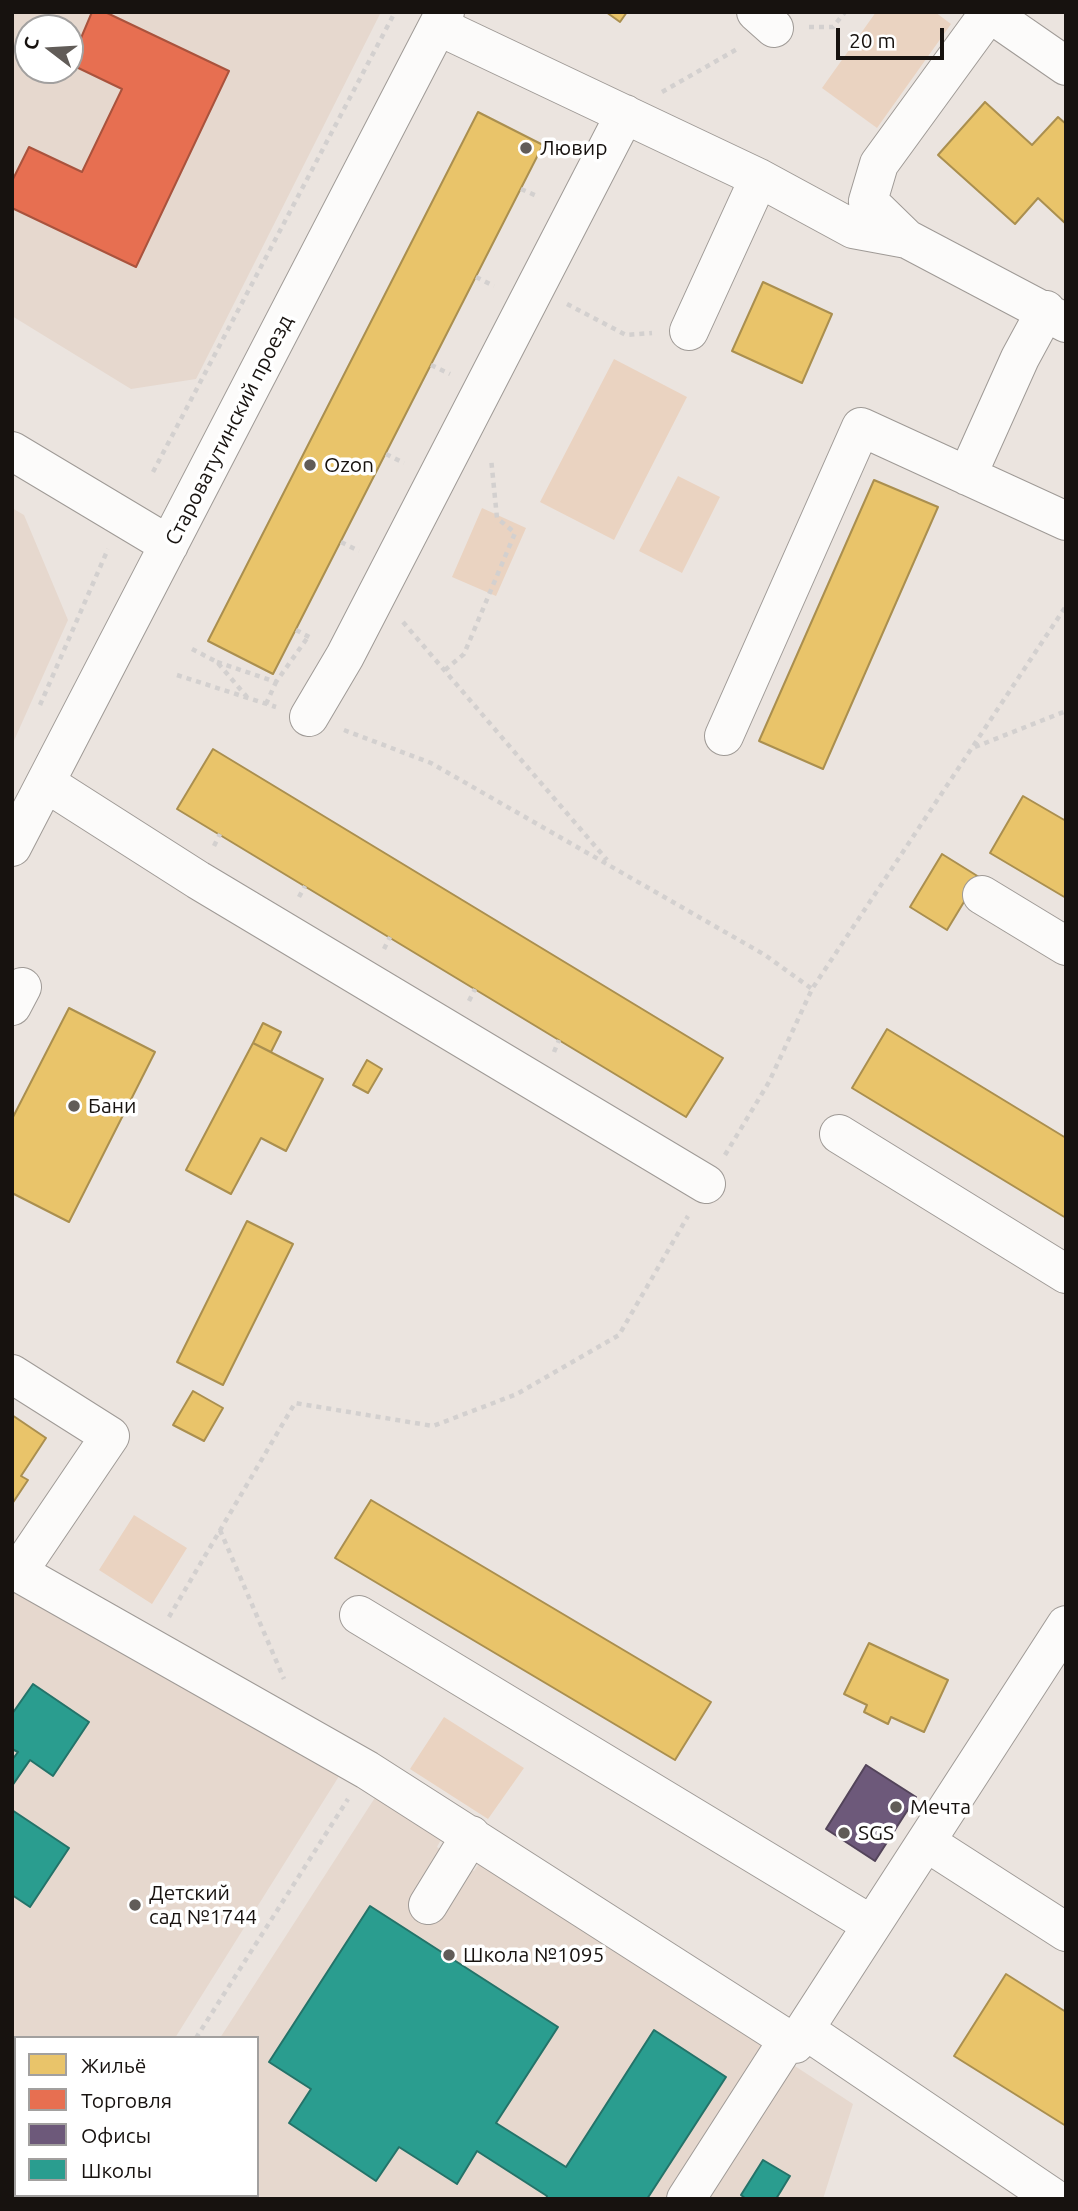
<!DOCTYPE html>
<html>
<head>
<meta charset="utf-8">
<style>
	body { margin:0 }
	#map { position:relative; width:1078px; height:2211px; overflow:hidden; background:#ebe4df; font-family:Ubuntu,sans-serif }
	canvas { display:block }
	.frame { position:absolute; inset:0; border:14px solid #17120f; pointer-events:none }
	.legend { position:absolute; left:14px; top:2036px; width:245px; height:161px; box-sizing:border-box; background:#fff; border:2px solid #a2a09f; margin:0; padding:9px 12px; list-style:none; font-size:21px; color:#17120f }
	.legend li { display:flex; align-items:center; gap:14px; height:35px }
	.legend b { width:35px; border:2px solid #a2a09f }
	.north { position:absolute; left:14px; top:14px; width:70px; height:70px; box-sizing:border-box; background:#fff; border:2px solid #a2a09f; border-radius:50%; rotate:287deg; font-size:19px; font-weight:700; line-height:28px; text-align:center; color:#17120f }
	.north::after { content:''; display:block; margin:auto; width:24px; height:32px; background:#615c58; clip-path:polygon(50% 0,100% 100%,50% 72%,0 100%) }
	.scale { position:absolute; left:836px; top:28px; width:108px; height:32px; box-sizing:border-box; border:4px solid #17120f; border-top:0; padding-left:9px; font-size:21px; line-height:24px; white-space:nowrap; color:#17120f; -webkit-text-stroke:5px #fff; paint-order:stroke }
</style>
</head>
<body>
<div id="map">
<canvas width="1078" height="2211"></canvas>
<div class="frame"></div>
<ul class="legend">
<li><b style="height:19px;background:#e9c46a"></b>Жильё</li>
<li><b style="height:19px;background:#e76f51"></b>Торговля</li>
<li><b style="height:19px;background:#6d597a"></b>Офисы</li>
<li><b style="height:19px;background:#2a9d8f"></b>Школы</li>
</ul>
<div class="north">С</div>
<div class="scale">20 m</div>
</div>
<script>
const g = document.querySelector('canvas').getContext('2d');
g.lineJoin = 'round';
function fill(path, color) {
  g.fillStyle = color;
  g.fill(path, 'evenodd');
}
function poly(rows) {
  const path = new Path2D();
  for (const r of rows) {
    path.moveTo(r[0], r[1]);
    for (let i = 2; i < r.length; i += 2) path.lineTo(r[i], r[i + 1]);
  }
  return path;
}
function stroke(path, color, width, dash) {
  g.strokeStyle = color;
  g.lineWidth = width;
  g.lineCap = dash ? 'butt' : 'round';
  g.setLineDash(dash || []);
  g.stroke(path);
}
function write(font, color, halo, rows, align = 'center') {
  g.font = font + ' Ubuntu,sans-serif';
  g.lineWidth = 7;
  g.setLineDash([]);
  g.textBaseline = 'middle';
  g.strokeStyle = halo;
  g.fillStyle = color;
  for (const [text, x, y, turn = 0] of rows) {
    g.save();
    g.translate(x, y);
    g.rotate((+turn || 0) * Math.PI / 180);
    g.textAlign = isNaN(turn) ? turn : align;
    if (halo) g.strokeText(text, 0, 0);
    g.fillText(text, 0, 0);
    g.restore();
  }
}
fill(poly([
	[12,12,381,12,196,379,131,389,12,316],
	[28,28,70,28,70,70,28,70],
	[12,508,24,515,68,620,12,745],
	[12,1588,341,1773,175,2038,16,2038,16,2195,75,2195,73,2199,12,2199],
	[378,1793,443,1836,437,1847,474,1871,481,1861,853,2104,823,2199,116,2199,119,2195,257,2195,257,2038,220,2038]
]), '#e6d8ce');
fill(poly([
	[876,12,935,12,951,24,877,128,822,88],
	[614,359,687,397,614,540,540,502],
	[678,476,720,497,682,573,639,551],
	[482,508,526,528,496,596,452,577],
	[134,1515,187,1548,152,1604,99,1570],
	[444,1717,524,1768,488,1819,410,1769]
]), '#ead3c1');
const homes = poly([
	[606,12,627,12,620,22,606,12],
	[985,102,1032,145,1058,117,1066,124,1066,224,1038,198,1015,224,938,155,985,102],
	[478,112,543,145,273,674,208,641,478,112],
	[763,282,832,314,802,383,732,351,763,282],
	[874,480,938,507,823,769,759,741,874,480],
	[213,749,723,1058,686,1117,177,809,213,749],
	[1023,796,1066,821,1066,898,990,853,1023,796],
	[942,854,979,877,947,930,910,907,942,854],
	[69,1008,155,1052,69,1222,12,1193,12,1119,69,1008],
	[263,1023,281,1032,271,1052,253,1043,263,1023],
	[887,1029,1066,1138,1066,1218,852,1088,887,1029],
	[253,1043,323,1079,286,1151,261,1138,231,1194,186,1170,253,1043],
	[367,1060,382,1069,368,1093,353,1085,367,1060],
	[247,1221,293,1244,223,1385,177,1362,247,1221],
	[193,1391,223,1408,204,1441,173,1425,193,1391],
	[12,1415,46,1438,21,1476,28,1480,12,1504,12,1415],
	[371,1500,711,1702,675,1760,335,1558,371,1500],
	[869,1643,948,1680,924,1732,891,1717,888,1724,864,1712,867,1705,844,1694,869,1643],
	[1006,1974,1066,2012,1066,2126,954,2056,1006,1974]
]);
fill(homes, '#e9c46a');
stroke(homes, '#aa8f4f', 2);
const shops = poly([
	[92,12,105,12,229,71,136,267,12,208,12,181,29,147,82,172,122,89,70,64,92,12]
]);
fill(shops, '#e76f51');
stroke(shops, '#a9533d', 2);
const offices = poly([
	[866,1765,916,1797,875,1861,826,1829,866,1765]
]);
fill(offices, '#6d597a');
stroke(offices, '#53445a', 2);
const schools = poly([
	[33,1684,89,1722,53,1776,30,1760,12,1786,12,1760,18,1752,12,1749,12,1714,33,1684],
	[12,1810,69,1848,30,1907,12,1895,12,1810],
	[370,1906,558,2027,496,2123,566,2167,654,2030,726,2077,647,2199,546,2199,547,2196,477,2151,457,2184,399,2147,376,2181,289,2123,311,2089,269,2062,370,1906],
	[763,2160,790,2176,776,2199,746,2199,741,2195,763,2160]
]);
fill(schools, '#2a9d8f');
stroke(schools, '#247369', 2);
const minor = poly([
	[756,12,774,28],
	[988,12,1066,66],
	[438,26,759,178,853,229,907,239,1066,323],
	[907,239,868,201,879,164,989,13],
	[689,331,759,178],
	[12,451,169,545],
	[967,476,1020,358,1046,310],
	[309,717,345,656,625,114],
	[724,736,861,427,1066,521],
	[46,783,198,880,706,1184],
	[12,847,445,12],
	[982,895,1066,946],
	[12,1006,22,987],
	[839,1134,1066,1274],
	[12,1374,110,1436,18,1572],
	[12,1569,367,1770,795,2044,1066,1625],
	[359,1615,872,1925],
	[926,1842,1066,1932],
	[428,1905,471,1835],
	[805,2030,1055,2199],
	[686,2199,788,2040]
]);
stroke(minor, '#9f9a96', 40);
stroke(poly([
	[809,27,833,27,845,12],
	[662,92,739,48],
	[521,189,539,197],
	[476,277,494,286],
	[567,304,626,335,652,333],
	[431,365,450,374],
	[386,454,404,463],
	[153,472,395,12],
	[341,542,359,551],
	[403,622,607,860],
	[296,630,311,638],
	[192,649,217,662,247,697],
	[217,662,276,682,308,637],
	[445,670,464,654,515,533,497,518,491,458],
	[177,675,276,707],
	[266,704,276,682],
	[40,705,108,549],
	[344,730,431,763,765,955,812,989],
	[975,747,1066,711],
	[214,846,220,834],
	[299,897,305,886],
	[384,949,390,937],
	[469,1001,475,989],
	[554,1052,559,1040],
	[725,1155,769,1082,812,989,1066,606],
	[220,1530,284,1679],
	[169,1617,295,1403,433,1426,517,1394,619,1335,688,1216],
	[196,2038,348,1799],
	[12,2163,16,2165],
	[93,2199,96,2195]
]), '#d3d0cf', 4.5, [5, 5]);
stroke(minor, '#fcfbfa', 38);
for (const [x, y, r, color] of [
	[526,148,7,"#615c58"],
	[310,465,7,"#615c58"],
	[74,1106,7,"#615c58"],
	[896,1807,7,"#615c58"],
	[844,1833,7,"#615c58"],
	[135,1905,7,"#615c58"],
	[449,1955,7,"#615c58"]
]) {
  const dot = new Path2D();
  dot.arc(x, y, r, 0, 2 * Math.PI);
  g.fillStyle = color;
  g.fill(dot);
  stroke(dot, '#fff', 2.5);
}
write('21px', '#17120f', '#fff', [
	["Лювир",540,148],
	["Ozon",324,465],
	["Бани",88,1106],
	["Мечта",910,1807],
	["SGS",858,1833],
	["Детский",149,1893],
	["сад №1744",149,1917],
	["Школа №1095",463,1955]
], 'left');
write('21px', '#17120f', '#fff', [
	["Староватутинский проезд",229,430,-63]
]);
</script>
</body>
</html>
